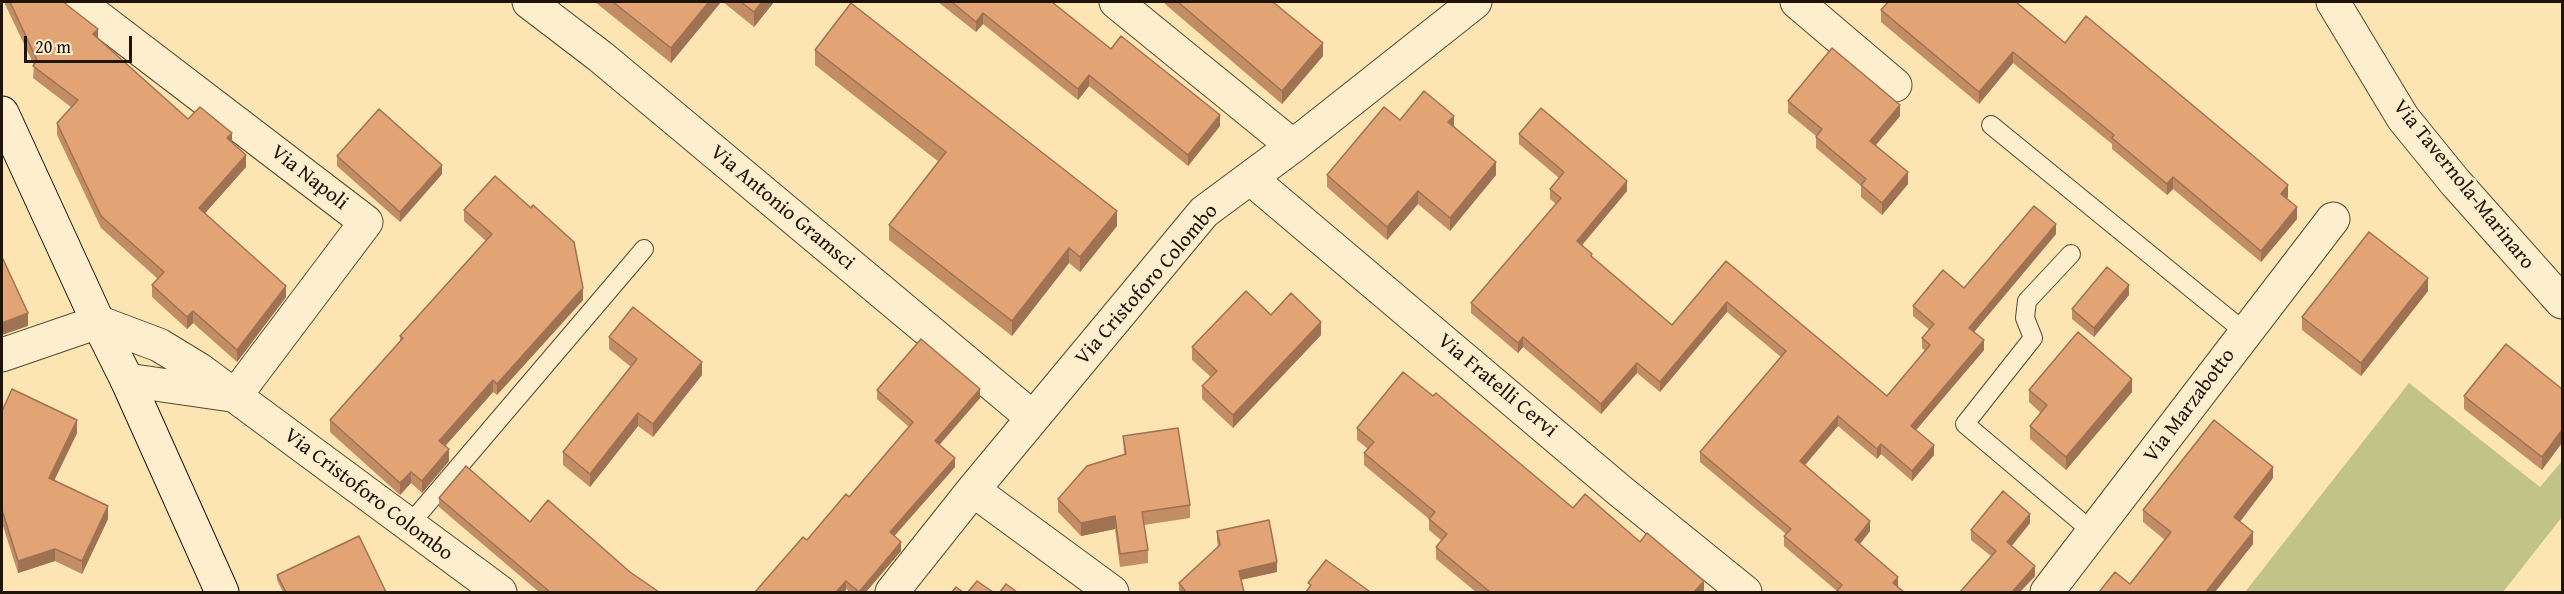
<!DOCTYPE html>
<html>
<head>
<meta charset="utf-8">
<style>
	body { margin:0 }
	#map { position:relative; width:2564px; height:594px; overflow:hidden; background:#fce5b2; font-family:"Gentium Book Plus",serif }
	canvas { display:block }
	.frame { position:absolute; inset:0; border:3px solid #201307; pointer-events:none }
	.scale { position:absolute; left:24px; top:36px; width:108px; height:27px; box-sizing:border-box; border:3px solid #201307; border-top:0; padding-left:8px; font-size:18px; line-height:21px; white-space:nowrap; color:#201307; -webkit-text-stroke:4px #fdeecd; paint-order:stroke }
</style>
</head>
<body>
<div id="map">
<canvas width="2564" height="594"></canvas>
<div class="frame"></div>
<div class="scale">20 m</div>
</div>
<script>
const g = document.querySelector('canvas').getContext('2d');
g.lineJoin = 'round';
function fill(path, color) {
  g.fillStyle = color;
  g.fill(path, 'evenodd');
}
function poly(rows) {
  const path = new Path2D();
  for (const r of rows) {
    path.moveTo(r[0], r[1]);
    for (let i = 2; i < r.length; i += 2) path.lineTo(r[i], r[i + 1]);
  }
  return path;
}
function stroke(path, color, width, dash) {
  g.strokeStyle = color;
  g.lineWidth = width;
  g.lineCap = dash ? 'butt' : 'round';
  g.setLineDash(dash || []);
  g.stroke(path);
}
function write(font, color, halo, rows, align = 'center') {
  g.font = font + ' "Gentium Book Plus",serif';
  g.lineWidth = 6;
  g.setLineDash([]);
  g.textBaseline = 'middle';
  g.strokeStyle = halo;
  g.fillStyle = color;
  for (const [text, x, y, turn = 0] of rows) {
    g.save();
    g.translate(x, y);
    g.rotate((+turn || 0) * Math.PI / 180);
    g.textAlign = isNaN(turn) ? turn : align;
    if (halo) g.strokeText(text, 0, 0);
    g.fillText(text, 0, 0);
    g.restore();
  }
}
fill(poly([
	[2409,383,2540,487,2562,461,2562,517,2503,592,2245,592]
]), '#c2c389');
const service = poly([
	[1991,125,2246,333],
	[2071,254,2027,301,2025,318,2033,338,1965,424,2093,532],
	[409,525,644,249]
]);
const minor = poly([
	[78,2,366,222,235,396],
	[529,2,601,57,1033,418],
	[1116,2,1293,146],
	[1797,2,1895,85],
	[2333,2,2403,118,2455,182,2562,302],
	[1250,178,1619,490,1745,592],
	[2,355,98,322,159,345,200,370,500,592],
	[127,380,231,395],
	[973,490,1112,592],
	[892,592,973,490,1204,212,1293,146,1475,2],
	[2047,592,2333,219]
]);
const secondary = poly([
	[2,113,98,322,127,380,222,592]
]);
stroke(service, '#574832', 20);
stroke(minor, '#574832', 35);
stroke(secondary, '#201307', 35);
stroke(service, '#fdeecd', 18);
stroke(minor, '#fdeecd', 33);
stroke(secondary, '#fdeecd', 33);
fill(poly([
	[4,2,64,2,98,39,188,119,232,143,246,167,205,213,286,297,237,362,193,323,187,329,152,297,152,285,158,279,101,228,57,135,57,123,71,107,33,78,34,65],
	[595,2,721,2,671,63],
	[723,2,774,2,754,27],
	[938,2,1052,2,1111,49,1220,126,1188,166,1089,86,1078,100,983,24,976,32],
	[1165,2,1273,2,1323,56,1282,104,1165,4],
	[1881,10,2065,43,2288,197,2286,199,2297,219,2261,262,2173,189,2167,195,2112,149,2112,144,2013,63,1979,104,1881,22],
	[815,50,1117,226,1080,272,1069,263,1012,336,889,240,889,225,939,162,815,65],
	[1788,101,1900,116,1876,145,1908,184,1882,215,1861,197,1861,186,1816,148,1816,136,1788,113],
	[1400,120,1454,126,1496,175,1450,231,1418,204,1387,240,1327,187,1327,175],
	[1519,134,1627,191,1582,245,1592,258,1672,325,1726,261,1887,396,1925,351,1922,348,1922,338,1930,330,1913,316,1913,306,1964,288,2056,234,1974,332,1984,350,1916,430,1934,455,1912,481,1881,454,1877,459,1838,426,1805,465,1870,531,1860,544,1898,586,1898,587,1837,591,1784,546,1784,536,1786,534,1700,462,1700,452,1781,357,1727,312,1660,392,1637,373,1601,414,1523,347,1518,353,1471,313,1471,303,1556,204,1550,199,1550,189,1559,178,1519,144],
	[337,156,442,174,400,222,337,166],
	[464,210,583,300,497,395,493,392,445,446,449,461,422,493,411,483,400,495,330,432,330,420,400,342,400,336,486,241,464,221],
	[2428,291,2361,376,2302,330,2302,317],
	[2129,295,2094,337,2072,319,2072,309],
	[1271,315,1321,335,1233,428,1202,399,1202,386,1211,377,1192,360,1192,347],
	[609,337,702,375,653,437,638,426,590,487,563,465,563,452,631,367,609,349],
	[2562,389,2542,470,2464,409,2464,396],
	[877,390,980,398,939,445,955,467,894,536,901,551,866,592,849,592,807,540,849,497,909,427,877,399],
	[2029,390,2132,392,2066,470,2030,439,2030,426,2041,413,2029,402],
	[2,411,77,433,54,481,108,519,82,574,55,561,18,573,2,523],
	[1357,428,1573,508,1640,542,1704,592,1476,592,1436,559,1436,547,1442,541,1429,530,1429,519,1364,465,1364,453,1368,449,1357,440],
	[1123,436,1190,505,1190,518,1144,525,1148,550,1148,563,1120,567,1115,529,1081,536,1058,512,1058,499,1124,455],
	[2273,478,2240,522,2253,544,2215,592,2099,592,2130,584,2165,540,2143,522,2143,510],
	[439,498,530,522,630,572,659,592,539,592,439,507],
	[2030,523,2011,546,2035,576,2020,592,1960,592,1991,556,1971,540,1971,530],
	[1217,531,1277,572,1241,580,1244,592,1179,592,1179,583,1218,547,1217,540],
	[277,575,386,592,283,592,277,580]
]), '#c28c65');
fill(poly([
	[709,2,721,2,671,63,671,48],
	[762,2,774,2,754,27,754,12],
	[983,13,983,24,976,32,976,22],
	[98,29,98,41,93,34],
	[1323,43,1323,56,1282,104,1282,91],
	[2013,52,2013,63,1979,104,1979,92],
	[1089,75,1089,86,1078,100,1078,89],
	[1900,105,1900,116,1870,152,1870,141],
	[1220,115,1220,126,1188,166,1188,155],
	[1454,116,1454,128,1448,122],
	[232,133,232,145,227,138],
	[246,155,246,167,199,220,199,208],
	[1496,162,1496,175,1450,231,1450,218],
	[442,165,442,174,400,222,400,212],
	[1908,172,1908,184,1882,215,1882,203],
	[2173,177,2173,189,2167,195,2167,184],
	[1627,181,1627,191,1577,251,1577,241],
	[2288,185,2288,197,2281,206,2281,194],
	[1418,191,1418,204,1387,240,1387,227],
	[2297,207,2297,219,2261,262,2261,251],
	[1117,211,1117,226,1080,272,1080,257],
	[2056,224,2056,234,1969,338,1969,328],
	[1069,248,1069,263,1012,336,1012,321],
	[2428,278,2428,291,2361,376,2361,363],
	[2129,285,2129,295,2094,337,2094,328],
	[286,286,286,297,237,362,237,350],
	[583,288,583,300,497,395,497,384],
	[1727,302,1727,312,1660,392,1660,382],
	[193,311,193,323,187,329,187,317],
	[28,313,28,326,2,335,2,323],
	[1321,322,1321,335,1233,428,1233,415],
	[1523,337,1523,347,1518,353,1518,343],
	[1984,340,1984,350,1911,436,1911,426],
	[702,362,702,375,653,437,653,424],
	[1637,363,1637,373,1601,414,1601,404],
	[2132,379,2132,392,2066,470,2066,457],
	[493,380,493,392,439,453,439,441],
	[980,389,980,398,935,450,935,441],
	[638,413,638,426,590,487,590,474],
	[1838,416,1838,426,1800,471,1800,461],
	[77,420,77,433,49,491,49,478],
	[2562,430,2562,443,2542,470,2542,457],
	[1881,444,1881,454,1877,459,1877,449],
	[1934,445,1934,455,1912,481,1912,471],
	[449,449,449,461,422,493,422,481],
	[955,458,955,467,890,541,890,532],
	[2273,467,2273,478,2234,529,2234,517],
	[411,472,411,483,400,495,400,483],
	[108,506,108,519,82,574,82,561],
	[2030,514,2030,523,2007,552,2007,542],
	[1115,516,1115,529,1081,536,1081,523],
	[1870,521,1870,531,1855,550,1855,540],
	[2253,532,2253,544,2215,592,2206,592],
	[901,542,901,551,866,592,859,592],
	[55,549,55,561,18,573,18,561],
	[1277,562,1277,572,1239,580,1239,571],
	[2035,566,2035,576,2020,592,2012,592],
	[1898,577,1898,586,1893,592,1893,583],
	[846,581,846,590,844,592,836,592],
	[1704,581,1704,592,1694,592]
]), '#9e7252');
const building = poly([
	[10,2,64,2,67,5,98,29,93,34,188,119,200,107,232,133,227,138,246,155,199,208,286,286,237,350,193,311,187,317,152,285,164,272,101,216,57,123,78,100,33,66,37,60,10,2],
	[613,2,709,2,671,48,613,2],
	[741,2,762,2,754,12,741,2],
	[952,2,1052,2,1111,49,1121,36,1220,115,1188,155,1089,75,1078,89,983,13,976,22,952,2],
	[1178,2,1273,2,1323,43,1282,91,1178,2],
	[1888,2,2016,2,2065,43,2086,16,2288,185,2281,194,2297,207,2261,251,2173,177,2167,184,2112,138,2114,135,2013,52,1979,92,1881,10,1888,2],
	[851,3,1117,211,1080,257,1069,248,1012,321,889,225,946,152,815,50,851,3],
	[1832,48,1900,105,1870,141,1908,172,1882,203,1861,185,1866,179,1816,137,1822,129,1788,101,1832,48],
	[1424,91,1454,116,1448,122,1496,162,1450,218,1418,191,1387,227,1327,175,1384,107,1400,120,1424,91],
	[1541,108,1627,181,1577,241,1592,254,1591,256,1672,325,1726,261,1887,396,1930,345,1922,338,1934,324,1913,306,1943,270,1964,288,2034,206,2056,224,1969,328,1984,340,1911,426,1934,445,1912,471,1881,444,1877,449,1838,416,1800,461,1870,521,1855,540,1898,577,1893,583,1904,592,1836,592,1842,585,1784,536,1791,529,1700,452,1786,351,1727,302,1660,382,1637,363,1601,404,1523,337,1518,343,1471,303,1561,198,1550,189,1564,172,1519,134,1541,108],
	[379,109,442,165,400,212,337,156,379,109],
	[495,176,531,208,533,205,574,242,583,288,497,384,493,380,439,441,449,449,422,481,411,472,400,483,330,420,403,338,400,336,492,234,464,210,495,176],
	[2369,232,2428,278,2361,363,2302,317,2369,232],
	[2,257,28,313,2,323,2,257],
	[2107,267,2129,285,2094,328,2072,309,2107,267],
	[1246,291,1271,315,1291,293,1321,322,1233,415,1202,386,1217,371,1192,347,1246,291],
	[633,307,702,362,653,424,638,413,590,474,563,452,637,359,609,337,633,307],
	[2078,332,2132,379,2066,457,2030,426,2047,405,2029,390,2078,332],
	[921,339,980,389,935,441,955,458,890,532,901,542,859,592,846,581,836,592,755,592,803,537,807,540,846,494,849,497,913,422,877,390,921,339],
	[2506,344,2562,389,2562,430,2542,457,2464,396,2506,344],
	[1403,372,1433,396,1436,393,1573,508,1585,494,1640,542,1647,533,1704,581,1694,592,1490,592,1436,547,1447,534,1429,519,1435,512,1364,453,1374,442,1357,428,1403,372],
	[12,389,77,420,49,478,108,506,82,561,55,549,18,561,2,510,2,411,12,389],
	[2214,420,2273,467,2234,517,2253,532,2206,592,2099,592,2115,572,2130,584,2171,532,2143,510,2214,420],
	[1178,428,1190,505,1142,512,1148,550,1120,554,1115,516,1081,523,1058,499,1087,466,1126,454,1123,436,1178,428],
	[466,466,530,522,548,500,630,572,659,592,550,592,439,498,466,466],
	[2003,491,2030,514,2007,542,2035,566,2012,592,1960,592,1996,551,1971,530,2003,491],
	[1269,520,1277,562,1239,571,1244,592,1186,592,1179,583,1220,545,1217,531,1269,520],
	[359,536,386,592,286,592,277,575,359,536],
	[1326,560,1369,591,1368,592,1306,592,1311,585,1308,583,1326,560],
	[977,581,993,592,968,592,977,581],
	[1006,584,1017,592,1000,592,1006,584],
	[956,587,963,592,952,592,956,587]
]);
fill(building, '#e2a375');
stroke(building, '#9e7252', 1.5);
write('21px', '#201307', '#fdeecd', [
	["Via Napoli",309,178,38],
	["Via Tavernola-Marinaro",2463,185,51],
	["Via Antonio Gramsci",782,208,40],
	["Via Cristoforo Colombo",1147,285,-49],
	["Via Fratelli Cervi",1497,386,40],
	["Via Marzabotto",2190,406,-53],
	["Via Cristoforo Colombo",368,495,37]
]);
</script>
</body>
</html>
